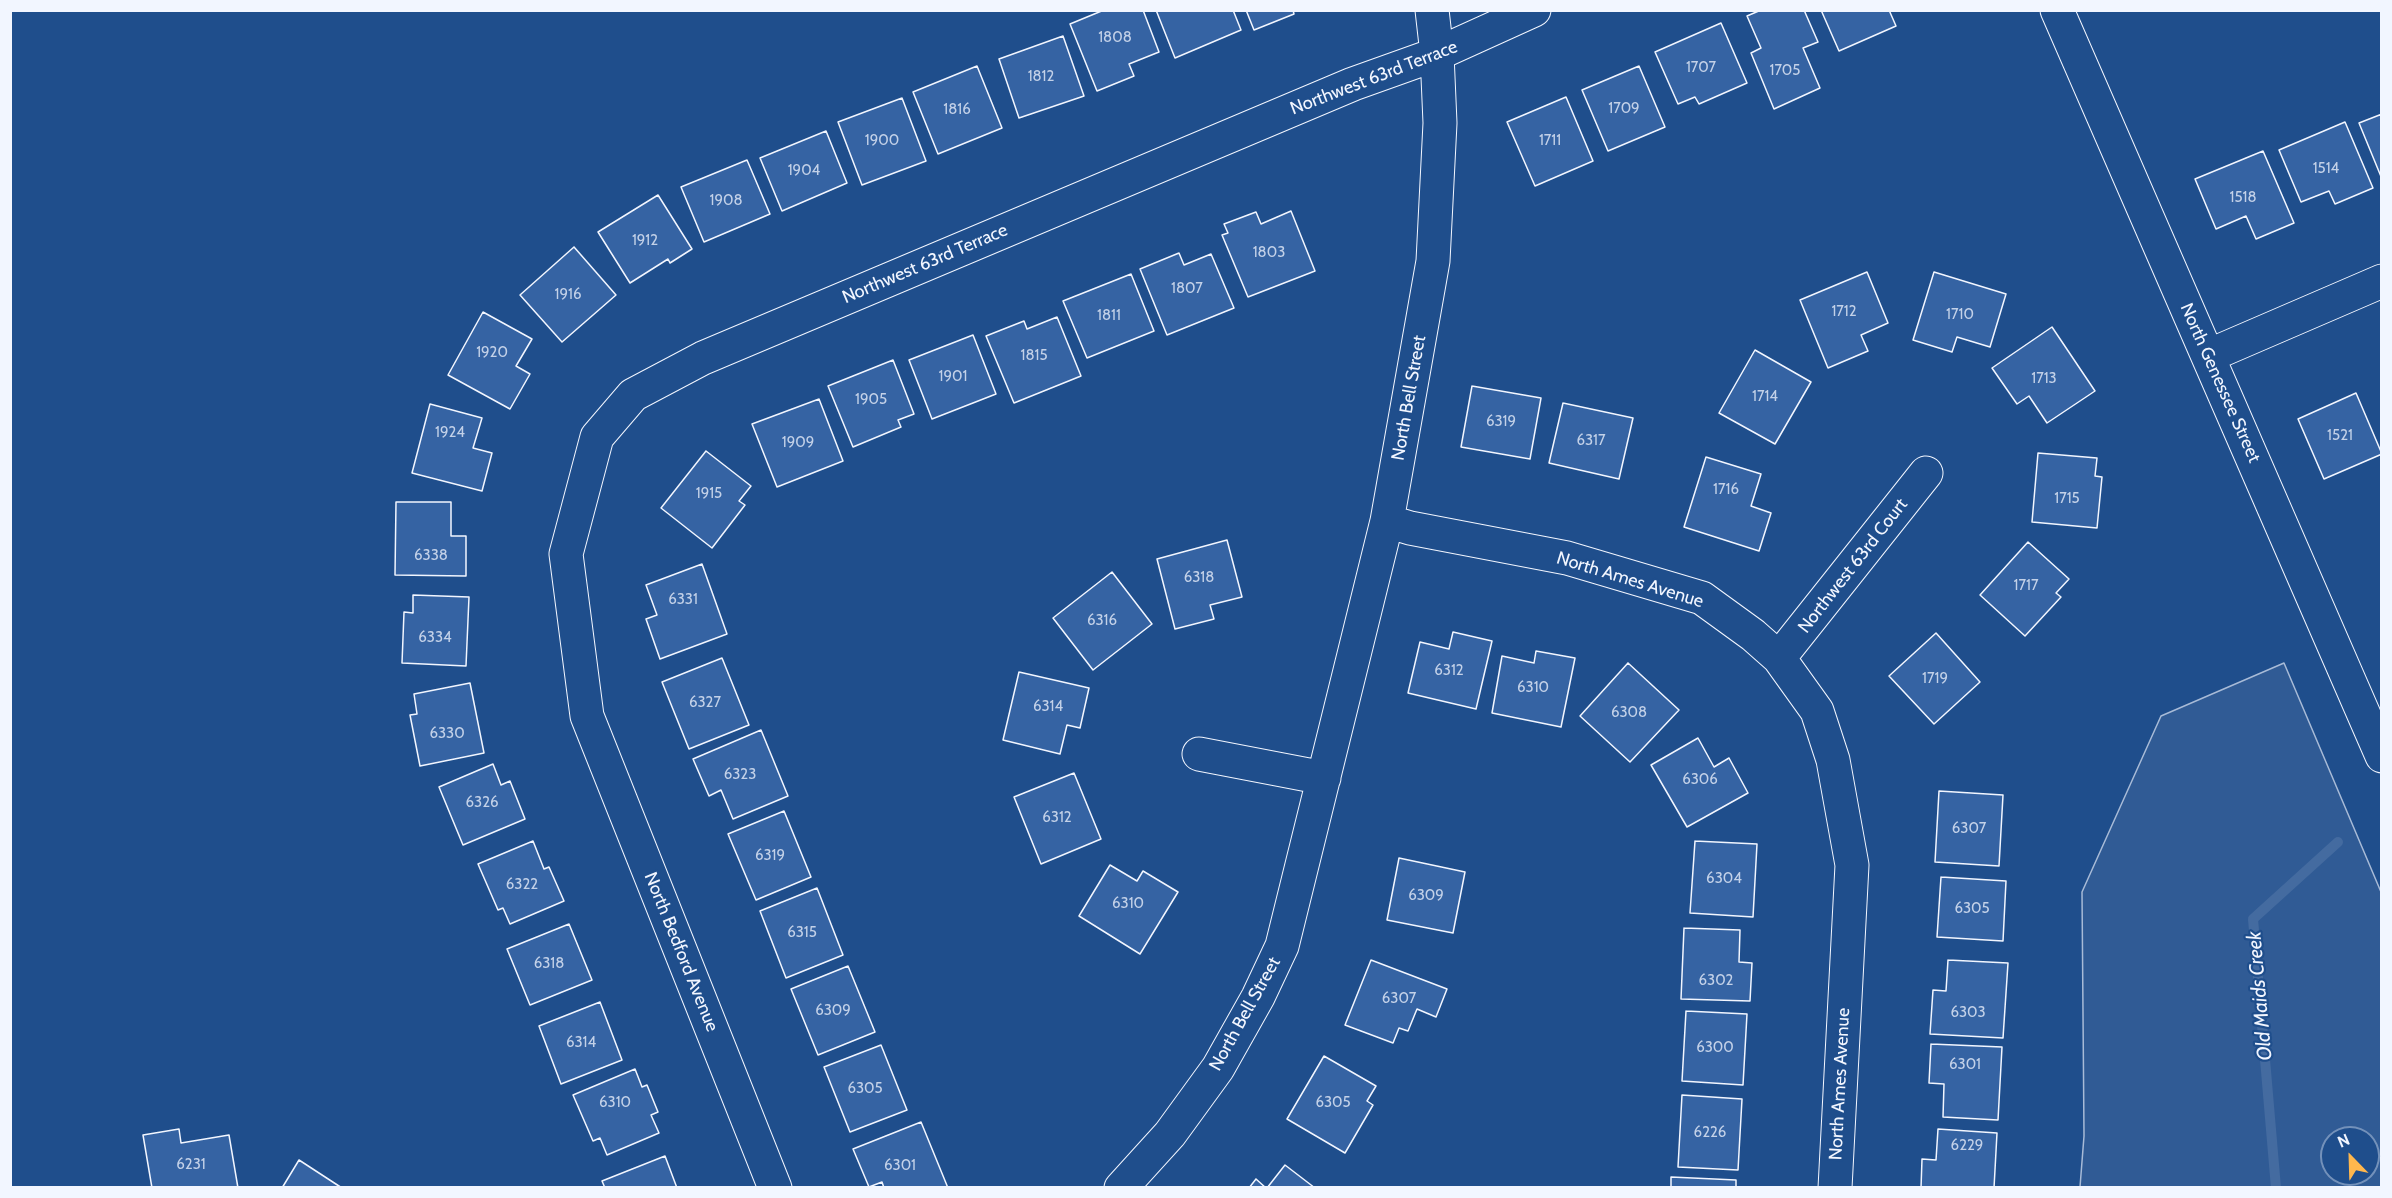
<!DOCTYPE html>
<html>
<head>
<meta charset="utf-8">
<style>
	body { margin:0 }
	#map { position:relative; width:2392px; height:1198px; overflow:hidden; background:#1f4e8c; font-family:Cabin,sans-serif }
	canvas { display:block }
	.frame { position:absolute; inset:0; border:12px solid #f2f6ff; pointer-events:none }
	.north { position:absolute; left:2320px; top:1126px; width:60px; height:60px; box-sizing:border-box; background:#1f4e8c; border:2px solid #7391ba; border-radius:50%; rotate:337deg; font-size:16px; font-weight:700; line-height:24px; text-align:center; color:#f2f6ff }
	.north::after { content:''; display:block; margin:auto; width:21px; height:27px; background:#ffb74d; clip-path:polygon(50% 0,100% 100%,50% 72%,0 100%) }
</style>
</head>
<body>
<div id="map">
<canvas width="2392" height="1198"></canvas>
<div class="frame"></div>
<div class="north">N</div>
</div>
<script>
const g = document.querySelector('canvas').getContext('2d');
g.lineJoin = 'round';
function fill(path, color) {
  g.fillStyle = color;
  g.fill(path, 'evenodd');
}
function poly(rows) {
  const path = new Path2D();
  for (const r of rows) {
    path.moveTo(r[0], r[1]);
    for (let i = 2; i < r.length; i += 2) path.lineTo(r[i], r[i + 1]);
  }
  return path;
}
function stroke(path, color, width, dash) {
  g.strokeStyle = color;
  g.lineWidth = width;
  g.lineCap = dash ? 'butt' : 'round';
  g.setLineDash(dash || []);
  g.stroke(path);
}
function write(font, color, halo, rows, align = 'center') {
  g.font = font + ' Cabin,sans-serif';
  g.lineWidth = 4.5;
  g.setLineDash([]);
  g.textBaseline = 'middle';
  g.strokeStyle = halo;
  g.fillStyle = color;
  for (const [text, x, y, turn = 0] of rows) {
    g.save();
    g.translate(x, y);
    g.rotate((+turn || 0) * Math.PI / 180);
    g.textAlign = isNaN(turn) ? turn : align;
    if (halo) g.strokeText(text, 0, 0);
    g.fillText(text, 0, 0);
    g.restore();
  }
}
const built = poly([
	[2284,663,2381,892,2381,1187,2080,1187,2084,1136,2082,892,2161,716,2284,663],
	[2332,1138,2368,1138,2368,1174,2332,1174,2332,1138]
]);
fill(built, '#305b95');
stroke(built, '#a8bbd7', 1.5);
stroke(poly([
	[2276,1188,2253,919,2338,842]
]), '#446ba0', 10);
const building = poly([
	[1104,10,1143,10,1159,52,1129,64,1134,76,1097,91,1070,24,1104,10],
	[1156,10,1233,10,1241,30,1175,58,1156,10],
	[1246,10,1293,10,1294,14,1254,30,1246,10],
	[1761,10,1804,10,1818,42,1803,48,1820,88,1774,109,1751,53,1761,48,1747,16,1761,10],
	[1821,10,1889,10,1896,26,1839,51,1821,10],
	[1721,23,1747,83,1699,104,1695,97,1678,104,1655,52,1721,23],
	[1063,36,1084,96,1019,118,999,59,1063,36],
	[977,66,1002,128,938,154,913,92,977,66],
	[1639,66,1665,127,1608,151,1582,90,1639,66],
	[1566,97,1593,161,1535,186,1507,122,1566,97],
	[902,98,926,161,862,185,838,122,902,98],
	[2382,114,2382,179,2359,123,2382,114],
	[2345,122,2373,188,2335,204,2329,191,2301,202,2279,150,2345,122],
	[826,131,847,183,782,211,760,158,826,131],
	[2263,151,2294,223,2256,239,2246,216,2216,229,2195,179,2263,151],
	[747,160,770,214,704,242,681,187,747,160],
	[658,195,692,249,670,263,668,259,630,283,598,232,658,195],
	[1291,211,1315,271,1248,297,1222,235,1228,233,1224,224,1256,212,1261,224,1291,211],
	[574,247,616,295,562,342,520,295,574,247],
	[1179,253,1184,265,1211,254,1234,308,1167,335,1140,269,1179,253],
	[1867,272,1888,323,1861,335,1868,351,1828,368,1800,300,1867,272],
	[1934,272,2006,294,1990,347,1957,337,1952,352,1913,340,1934,272],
	[1131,274,1154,331,1087,358,1063,301,1131,274],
	[483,312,532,339,516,366,530,374,510,409,448,375,483,312],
	[1057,317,1081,376,1014,403,986,336,1024,321,1027,329,1057,317],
	[2052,327,2095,391,2047,423,2029,396,2017,404,1992,368,2052,327],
	[973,335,996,394,932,419,909,360,973,335],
	[1755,350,1811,382,1775,444,1719,413,1755,350],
	[893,360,914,414,898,420,901,427,853,447,828,386,893,360],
	[1472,386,1541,398,1530,459,1461,447,1472,386],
	[2356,393,2382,454,2324,479,2298,419,2356,393],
	[819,399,843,461,777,487,752,424,819,399],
	[1563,403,1633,418,1619,479,1549,463,1563,403],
	[430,404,482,418,473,448,492,453,482,491,412,473,430,404],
	[706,451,751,486,739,501,745,505,712,548,661,508,706,451],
	[2038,453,2097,458,2095,476,2102,477,2097,528,2032,522,2038,453],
	[1706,457,1761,474,1751,506,1771,513,1759,551,1684,527,1706,457],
	[396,502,451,502,451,536,466,536,466,576,395,575,396,502],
	[1227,540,1242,597,1210,605,1214,619,1175,629,1157,559,1227,540],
	[2028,542,2069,579,2056,593,2061,597,2025,636,1980,595,2028,542],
	[702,564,727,634,660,659,646,619,657,615,646,585,702,564],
	[1112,572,1152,624,1093,670,1053,618,1112,572],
	[413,595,469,597,466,666,402,663,404,612,413,613,413,595],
	[1453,632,1492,641,1476,709,1408,693,1420,642,1449,649,1453,632],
	[1936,633,1980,682,1934,724,1889,676,1936,633],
	[1536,651,1575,658,1561,727,1492,713,1502,656,1534,663,1536,651],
	[722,658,749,725,689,749,662,682,722,658],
	[1628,663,1679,710,1630,762,1580,716,1628,663],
	[1019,672,1089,688,1080,728,1067,725,1060,754,1003,740,1019,672],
	[470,683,484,753,420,766,410,715,417,714,414,694,470,683],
	[761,730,788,796,733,819,721,790,709,796,693,759,761,730],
	[1698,738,1714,767,1729,758,1748,793,1687,827,1651,765,1698,738],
	[493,764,501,785,510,781,525,819,463,845,439,787,493,764],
	[1074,773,1101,839,1041,864,1014,797,1074,773],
	[1939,791,2003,795,1999,866,1935,862,1939,791],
	[784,811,811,877,756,900,728,834,784,811],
	[533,841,544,869,549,867,564,901,510,924,503,908,498,910,478,864,533,841],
	[1695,841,1757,844,1753,917,1690,913,1695,841],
	[1399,858,1465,872,1453,933,1387,920,1399,858],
	[1110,865,1137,881,1143,871,1178,892,1140,954,1079,916,1110,865],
	[1941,877,2006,881,2003,941,1937,937,1941,877],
	[817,888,843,955,786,978,760,911,817,888],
	[569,924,592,980,530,1005,507,949,569,924],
	[1684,928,1740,930,1739,962,1752,963,1750,1001,1681,999,1684,928],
	[1371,960,1447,989,1436,1017,1417,1009,1408,1031,1399,1028,1393,1043,1345,1025,1371,960],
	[1948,960,2008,963,2003,1038,1930,1034,1933,990,1946,991,1948,960],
	[848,966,875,1032,818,1055,791,989,848,966],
	[600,1002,622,1060,561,1084,539,1026,600,1002],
	[1686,1011,1747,1014,1743,1085,1682,1081,1686,1011],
	[1931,1044,2002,1047,1998,1120,1943,1117,1944,1084,1929,1083,1931,1044],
	[881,1045,907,1110,850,1132,824,1067,881,1045],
	[1324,1056,1376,1086,1367,1101,1373,1105,1345,1153,1287,1119,1324,1056],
	[635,1069,642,1087,647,1085,658,1112,651,1115,659,1133,607,1155,600,1138,593,1141,573,1095,635,1069],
	[1682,1095,1742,1099,1738,1170,1678,1167,1682,1095],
	[921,1122,948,1188,884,1188,882,1182,869,1187,853,1149,921,1122],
	[179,1129,181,1143,229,1135,238,1188,152,1188,143,1135,179,1129],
	[1938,1129,1997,1133,1994,1188,1921,1188,1922,1159,1936,1160,1938,1129],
	[665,1156,677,1188,605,1188,602,1181,665,1156],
	[299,1160,342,1188,282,1188,299,1160],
	[1285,1165,1315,1188,1267,1188,1285,1165],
	[1671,1177,1736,1180,1736,1188,1671,1188,1671,1177],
	[1256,1179,1266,1188,1249,1188,1256,1179]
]);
fill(building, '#3563a3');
stroke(building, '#f2f6ff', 1.5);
const minor = poly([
	[2057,10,2382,756],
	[2208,356,2382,281],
	[1387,521,1410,528,1567,558,1702,598,1753,635,1779,658,1817,711,1833,760,1852,865,1835,1188],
	[1779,658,1926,473],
	[1199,754,1324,778],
	[775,1188,587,716,566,554,597,437,633,395,703,358,1353,84,1437,54,1534,10],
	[1121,1188,1170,1134,1218,1068,1258,997,1282,946,1387,521,1433,261,1440,123,1437,54,1432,10]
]);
stroke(minor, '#f2f6ff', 35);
stroke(minor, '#1f4e8c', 33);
write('15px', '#c3d1e8', null, [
	["1808",1115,38],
	["1707",1701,68],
	["1705",1785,71],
	["1812",1041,77],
	["1709",1624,109],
	["1816",957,110],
	["1900",882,141],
	["1711",1550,141],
	["1514",2326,169],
	["1904",804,171],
	["1518",2243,198],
	["1908",726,201],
	["1912",645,241],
	["1803",1269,253],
	["1807",1187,289],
	["1916",568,295],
	["1712",1844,312],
	["1710",1960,315],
	["1811",1109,316],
	["1920",492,353],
	["1815",1034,356],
	["1901",953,377],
	["1713",2044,379],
	["1714",1765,397],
	["1905",871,400],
	["6319",1501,422],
	["1924",450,433],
	["1521",2340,436],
	["6317",1591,441],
	["1909",798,443],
	["1716",1726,490],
	["1915",709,494],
	["1715",2067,499],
	["6338",431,556],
	["6318",1199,578],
	["1717",2026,586],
	["6331",683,600],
	["6316",1102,621],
	["6334",435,638],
	["6312",1449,671],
	["1719",1935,679],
	["6310",1533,688],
	["6327",705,703],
	["6314",1048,707],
	["6308",1629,713],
	["6330",447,734],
	["6323",740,775],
	["6306",1700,780],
	["6326",482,803],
	["6312",1057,818],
	["6307",1969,829],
	["6319",770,856],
	["6304",1724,879],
	["6322",522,885],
	["6309",1426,896],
	["6310",1128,904],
	["6305",1972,909],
	["6315",802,933],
	["6318",549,964],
	["6302",1716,981],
	["6307",1399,999],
	["6309",833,1011],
	["6303",1968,1013],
	["6314",581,1043],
	["6300",1715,1048],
	["6301",1965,1065],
	["6305",865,1089],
	["6310",615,1103],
	["6305",1333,1103],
	["6226",1710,1133],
	["6229",1967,1146],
	["6231",191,1165],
	["6301",900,1166]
]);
write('18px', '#f2f6ff', '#1f4e8c', [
	["Northwest 63rd Terrace",1374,78,-21],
	["Northwest 63rd Terrace",925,264,-23],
	["North Genessee Street",2220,383,66],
	["North Bell Street",1409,398,-80],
	["Northwest 63rd Court",1853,566,-52],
	["North Ames Avenue",1630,580,17],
	["North Bedford Avenue",681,952,68],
	["North Bell Street",1245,1014,-61],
	["North Ames Avenue",1840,1084,-87]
]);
write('italic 20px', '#f2f6ff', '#1f4e8c', [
	["Old Maids Creek",2260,996,-95]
]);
</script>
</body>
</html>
